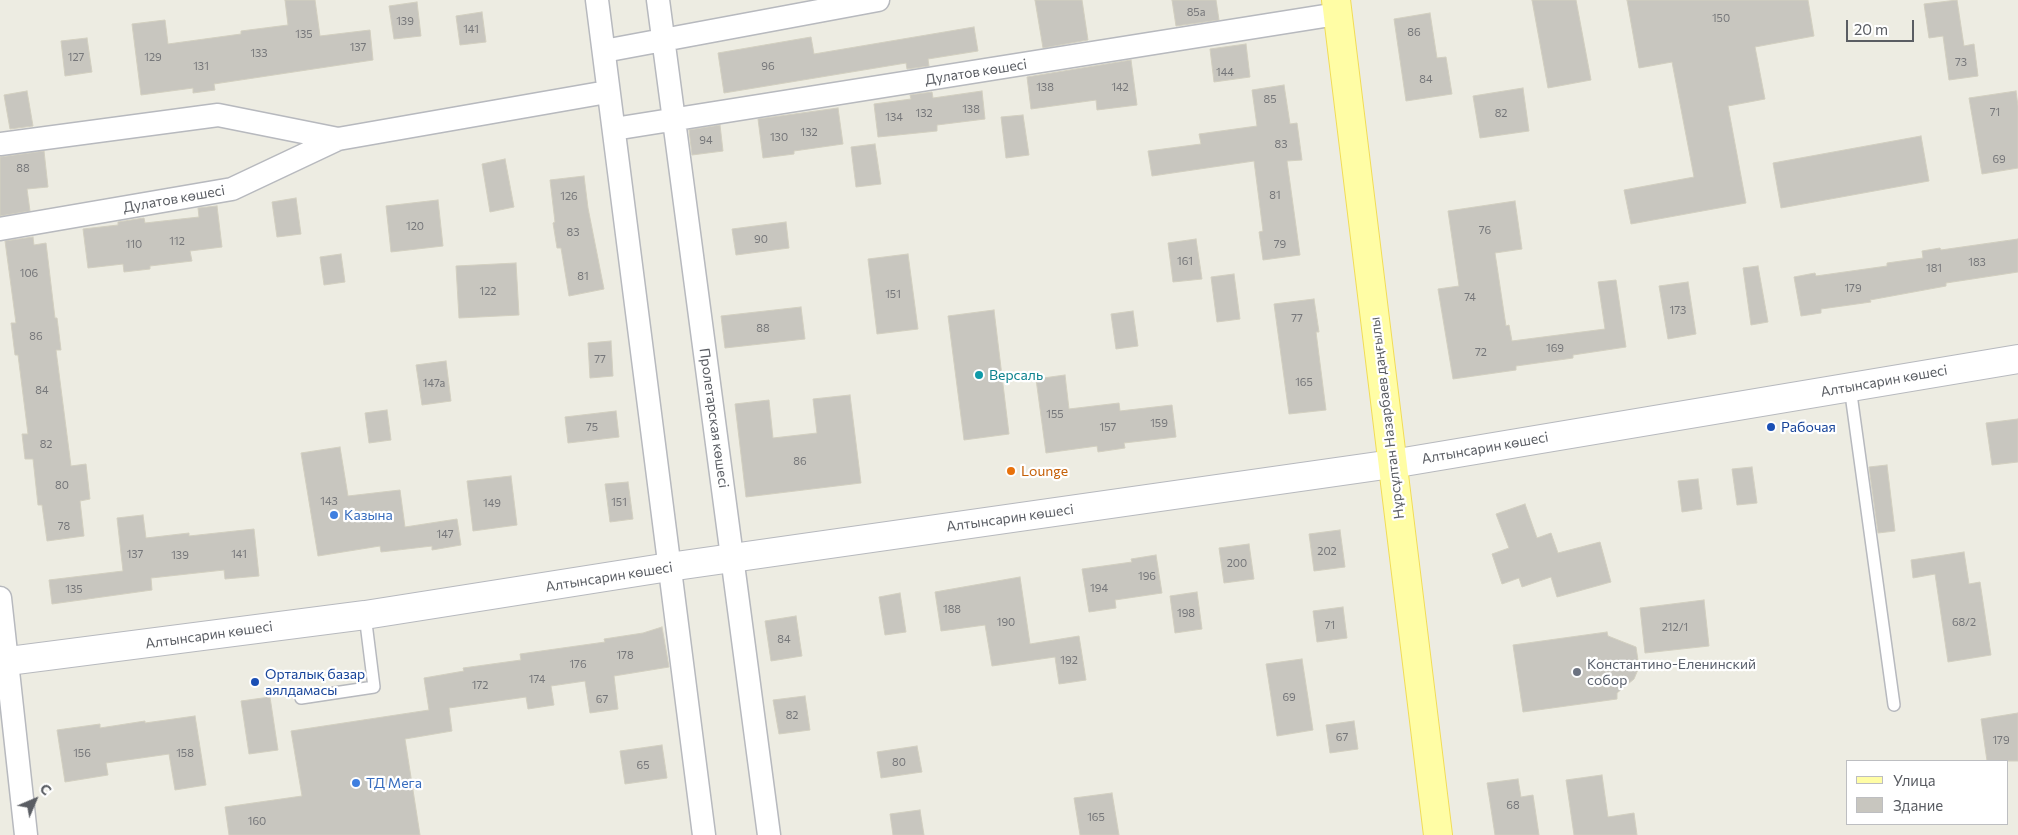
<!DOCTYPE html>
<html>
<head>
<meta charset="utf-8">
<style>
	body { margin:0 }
	#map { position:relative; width:2018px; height:835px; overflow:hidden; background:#edece2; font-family:Commissioner,sans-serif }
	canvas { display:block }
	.legend { position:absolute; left:1846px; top:760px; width:162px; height:65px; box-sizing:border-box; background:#fff; border:1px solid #bdbec1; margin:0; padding:6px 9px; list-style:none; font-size:15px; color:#5a5d63 }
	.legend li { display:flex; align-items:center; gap:10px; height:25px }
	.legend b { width:25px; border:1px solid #bdbec1 }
	.north { position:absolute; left:10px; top:775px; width:50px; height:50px; -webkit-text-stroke:4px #fff; paint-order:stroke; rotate:45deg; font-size:14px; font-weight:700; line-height:20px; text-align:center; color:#5a5d63 }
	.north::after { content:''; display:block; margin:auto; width:18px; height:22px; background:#5a5d63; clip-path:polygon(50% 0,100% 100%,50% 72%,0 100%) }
	.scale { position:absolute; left:1846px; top:20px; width:68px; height:22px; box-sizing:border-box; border:2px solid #5a5d63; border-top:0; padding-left:6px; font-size:15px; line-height:18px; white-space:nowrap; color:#5a5d63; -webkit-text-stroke:4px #fff; paint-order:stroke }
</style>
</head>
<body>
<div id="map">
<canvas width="2018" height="835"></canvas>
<ul class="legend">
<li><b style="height:6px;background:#fffda5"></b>Улица</li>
<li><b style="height:14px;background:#c8c6bf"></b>Здание</li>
</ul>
<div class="north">С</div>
<div class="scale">20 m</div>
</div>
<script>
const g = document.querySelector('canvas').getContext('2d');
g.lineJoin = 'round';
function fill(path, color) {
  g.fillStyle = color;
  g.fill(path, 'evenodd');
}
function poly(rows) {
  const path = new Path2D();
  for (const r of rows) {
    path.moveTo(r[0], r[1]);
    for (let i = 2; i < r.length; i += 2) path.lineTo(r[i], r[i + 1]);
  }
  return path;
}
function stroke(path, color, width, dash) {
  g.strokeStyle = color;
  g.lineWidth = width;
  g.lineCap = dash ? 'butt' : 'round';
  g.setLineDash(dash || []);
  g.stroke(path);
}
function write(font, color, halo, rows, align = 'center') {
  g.font = font + ' Commissioner,sans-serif';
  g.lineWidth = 4.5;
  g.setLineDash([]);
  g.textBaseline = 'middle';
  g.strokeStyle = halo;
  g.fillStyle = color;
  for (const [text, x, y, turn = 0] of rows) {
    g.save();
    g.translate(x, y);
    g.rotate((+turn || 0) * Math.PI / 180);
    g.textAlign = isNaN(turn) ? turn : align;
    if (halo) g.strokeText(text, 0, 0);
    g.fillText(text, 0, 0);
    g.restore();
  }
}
const building = poly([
	[285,0,315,0,320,36,370,30,373,60,214,84,215,90,193,93,193,88,141,95,132,24,165,20,168,44,241,34,241,31,288,25,285,0],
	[1035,0,1082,0,1088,40,1043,48,1035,0],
	[1172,0,1216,0,1219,20,1176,26,1172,0],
	[1532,0,1576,0,1591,80,1548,88,1532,0],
	[1627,0,1808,0,1814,36,1755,47,1765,99,1728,106,1746,203,1631,224,1624,190,1694,177,1672,62,1639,68,1627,0],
	[1957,0,1964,46,1974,44,1978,76,1949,80,1943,36,1929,38,1924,4,1957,0],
	[417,2,421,36,394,39,389,6,417,2],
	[482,12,486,42,460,45,456,16,482,12],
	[1430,13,1437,58,1446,57,1452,94,1406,101,1394,19,1430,13],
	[974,27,978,51,928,59,929,66,907,69,906,63,724,93,718,53,811,37,814,54,974,27],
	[87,38,92,72,65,76,61,41,87,38],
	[1246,44,1250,77,1214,82,1210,49,1246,44],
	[1131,60,1137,105,1097,110,1096,100,1031,109,1027,77,1131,60],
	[1284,85,1290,124,1297,123,1302,160,1287,161,1300,255,1263,260,1259,232,1263,231,1254,161,1152,176,1148,151,1201,144,1199,134,1257,126,1252,90,1284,85],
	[1523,88,1529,131,1480,138,1473,96,1523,88],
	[27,91,33,126,10,129,4,95,27,91],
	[982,91,985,119,937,125,937,131,878,137,874,104,911,99,910,95,932,92,933,98,982,91],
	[2016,91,2018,106,2018,168,1982,174,1969,98,2016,91],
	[838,108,843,144,794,151,794,154,763,158,758,119,838,108],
	[1023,115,1029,155,1006,158,1001,117,1023,115],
	[720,125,723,151,692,155,689,130,720,125],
	[1921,136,1929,181,1781,208,1773,163,1921,136],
	[875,144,881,184,856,187,851,147,875,144],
	[44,151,48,187,27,189,30,211,0,216,0,157,44,151],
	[505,159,514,207,490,212,482,164,505,159],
	[584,176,588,208,604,289,569,296,561,248,557,248,553,223,555,222,550,180,584,176],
	[296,198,301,234,277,237,272,202,296,198],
	[438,200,443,246,391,252,386,206,438,200],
	[1515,201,1522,249,1495,253,1506,326,1509,325,1512,341,1605,329,1598,282,1616,280,1626,347,1573,355,1573,358,1516,366,1516,370,1453,379,1438,289,1459,286,1448,211,1515,201],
	[217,206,222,247,190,251,192,261,150,266,150,269,124,272,123,264,88,268,83,229,118,225,118,222,144,218,145,223,199,217,198,208,217,206],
	[786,222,789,248,736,255,732,229,786,222],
	[33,237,34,245,46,243,55,318,57,318,61,350,56,350,71,466,86,464,90,499,80,501,84,536,47,541,42,505,38,505,33,459,25,459,22,434,28,434,18,355,15,355,11,323,16,323,5,241,33,237],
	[1196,239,1202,279,1173,282,1168,243,1196,239],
	[2018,239,2018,272,1946,283,1946,286,1870,300,1871,302,1821,309,1821,313,1801,316,1794,277,1815,273,1816,276,1887,266,1887,263,1923,258,1922,251,1940,248,1941,250,2018,239],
	[341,254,345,282,324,285,320,257,341,254],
	[908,254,918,329,877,334,868,259,908,254],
	[516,263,519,315,459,318,456,266,516,263],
	[1758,266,1768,322,1751,325,1743,268,1758,266],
	[1234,274,1240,319,1217,322,1211,277,1234,274],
	[1688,282,1696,334,1668,339,1659,286,1688,282],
	[1314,299,1319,332,1316,332,1326,410,1289,414,1274,304,1314,299],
	[801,307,805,339,725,348,721,316,801,307],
	[994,310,1009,434,964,440,948,316,994,310],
	[1133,311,1138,346,1116,349,1111,314,1133,311],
	[611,341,613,376,590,378,588,343,611,341],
	[446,361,451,401,422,405,416,365,446,361],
	[1065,375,1069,409,1119,403,1120,411,1172,405,1176,437,1124,443,1125,448,1098,452,1097,446,1046,453,1036,379,1065,375],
	[850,395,861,483,746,497,735,404,769,400,773,438,817,433,813,399,850,395],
	[387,410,391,440,369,443,365,413,387,410],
	[616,411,619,437,568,443,565,417,616,411],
	[2018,419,2018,462,1992,465,1986,423,2018,419],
	[340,447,348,496,400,490,405,527,457,519,461,545,432,550,432,546,381,552,380,546,318,556,301,453,340,447],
	[1887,465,1895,531,1878,533,1869,467,1887,465],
	[1752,467,1757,503,1737,505,1732,469,1752,467],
	[511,476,517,525,473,531,467,481,511,476],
	[1698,479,1702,509,1682,512,1678,481,1698,479],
	[628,482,633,519,610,522,605,484,628,482],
	[1525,504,1537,538,1551,533,1558,553,1600,542,1611,582,1557,597,1551,577,1522,587,1519,578,1502,584,1492,554,1509,548,1496,514,1525,504],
	[143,515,146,538,189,533,189,536,254,529,259,576,225,579,224,570,151,578,152,590,52,604,49,580,123,571,117,518,143,515],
	[1340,530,1345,567,1314,571,1309,534,1340,530],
	[1249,544,1254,579,1224,583,1219,548,1249,544],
	[1964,552,1969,584,1980,582,1991,655,1948,662,1935,574,1913,578,1911,560,1964,552],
	[1156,555,1162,593,1115,600,1116,608,1089,612,1082,569,1132,562,1131,559,1156,555],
	[1020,577,1030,644,1079,636,1086,680,1059,684,1055,657,992,666,985,625,941,631,935,592,1020,577],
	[1197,592,1202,629,1175,633,1170,596,1197,592],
	[900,593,906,632,885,635,879,597,900,593],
	[1704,600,1709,646,1645,653,1640,608,1704,600],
	[1343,607,1347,638,1317,642,1313,611,1343,607],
	[796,616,802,656,771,661,765,621,796,616],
	[662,627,669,667,614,676,618,709,590,713,585,681,551,686,554,705,528,709,526,697,449,708,452,731,405,739,420,835,229,835,225,807,302,796,291,731,429,710,424,678,464,671,463,668,521,660,520,654,605,642,604,639,643,633,662,627],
	[1607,632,1608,636,1636,647,1639,667,1634,679,1617,693,1617,699,1523,712,1513,645,1607,632],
	[1302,659,1313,730,1277,736,1266,664,1302,659],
	[805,696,810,730,779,734,773,700,805,696],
	[270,697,278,750,249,754,241,701,270,697],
	[2018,713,2018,761,1987,761,1981,719,2018,713],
	[195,716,206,785,175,790,169,754,106,763,108,775,65,782,57,730,100,724,100,728,145,721,145,723,195,716],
	[1354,721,1358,749,1330,753,1326,725,1354,721],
	[662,745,667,778,625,784,620,751,662,745],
	[917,746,922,772,881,778,877,752,917,746],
	[1602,775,1608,817,1634,813,1637,835,1574,835,1566,780,1602,775],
	[1518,779,1521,797,1533,795,1539,835,1495,835,1487,783,1518,779],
	[1112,793,1119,835,1080,835,1074,798,1112,793],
	[920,810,924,835,893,835,890,814,920,810]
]);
fill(building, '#c8c6bf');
stroke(building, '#d2cfc0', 1);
const service = poly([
	[1850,387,1894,705],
	[301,698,374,687,365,615]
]);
const minor = poly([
	[597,0,704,835],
	[658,0,769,835],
	[604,51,878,0],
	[614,129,1337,14],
	[0,144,218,115,338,139],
	[0,229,232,189,338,139,607,92],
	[0,598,26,835]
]);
const tertiary = poly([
	[0,662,365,615,669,567,1392,464,2018,359]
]);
const primary = poly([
	[1336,0,1438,835]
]);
stroke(service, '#b7b9be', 14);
stroke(minor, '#b7b9be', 25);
stroke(tertiary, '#b7b9be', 30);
stroke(primary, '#f1dc57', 30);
stroke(service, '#fff', 11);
stroke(minor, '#fff', 22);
stroke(tertiary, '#fff', 28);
stroke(primary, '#fffda5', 28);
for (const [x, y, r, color] of [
	[979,375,5,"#0f9aa8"],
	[1771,427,5,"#1a4fb4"],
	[1011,471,5,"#e8710a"],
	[334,515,5,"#3f7fe0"],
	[1577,672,5,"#6b7280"],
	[255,682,5,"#1a4fb4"],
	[356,783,5,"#3f7fe0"]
]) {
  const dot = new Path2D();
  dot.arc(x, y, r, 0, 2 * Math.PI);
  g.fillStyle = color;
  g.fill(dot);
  stroke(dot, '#fff', 2);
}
write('11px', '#76777a', null, [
	["85а",1196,12],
	["150",1721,18],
	["139",405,21],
	["141",471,29],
	["86",1414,32],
	["135",304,34],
	["137",358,47],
	["133",259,53],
	["127",76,57],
	["129",153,57],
	["73",1961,62],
	["131",201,66],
	["96",768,66],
	["144",1225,72],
	["84",1426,79],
	["138",1045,87],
	["142",1120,87],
	["85",1270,99],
	["138",971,109],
	["71",1995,112],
	["132",924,113],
	["82",1501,113],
	["134",894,117],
	["132",809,132],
	["130",779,137],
	["94",706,140],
	["83",1281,144],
	["69",1999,159],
	["88",23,168],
	["81",1275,195],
	["126",569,196],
	["120",415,226],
	["76",1485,230],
	["83",573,232],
	["90",761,239],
	["112",177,241],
	["110",134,244],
	["79",1280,244],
	["161",1185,261],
	["183",1977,262],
	["181",1934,268],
	["106",29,273],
	["81",583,276],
	["179",1853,288],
	["122",488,291],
	["151",893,294],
	["74",1470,297],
	["173",1678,310],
	["77",1297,318],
	["88",763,328],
	["86",36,336],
	["169",1555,348],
	["72",1481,352],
	["77",600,359],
	["165",1304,382],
	["147а",434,383],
	["84",42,390],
	["155",1055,414],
	["159",1159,423],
	["75",592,427],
	["157",1108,427],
	["82",46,444],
	["86",800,461],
	["80",62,485],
	["143",329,501],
	["151",619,502],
	["149",492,503],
	["78",64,526],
	["147",445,534],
	["202",1327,551],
	["137",135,554],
	["141",239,554],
	["139",180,555],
	["200",1237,563],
	["196",1147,576],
	["194",1099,588],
	["135",74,589],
	["188",952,609],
	["198",1186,613],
	["190",1006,622],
	["68/2",1964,622],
	["71",1330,625],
	["212/1",1675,627],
	["84",784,639],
	["178",625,655],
	["192",1069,660],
	["176",578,664],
	["174",537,679],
	["172",480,685],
	["69",1289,697],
	["67",602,699],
	["82",792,715],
	["67",1342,737],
	["179",2001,740],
	["156",82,753],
	["158",185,753],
	["80",899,762],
	["65",643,765],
	["68",1513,805],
	["165",1096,817],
	["160",257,821]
]);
write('14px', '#5a5d63', '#fff', [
	["Дулатов көшесі",976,72,-9],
	["Дулатов көшесі",174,199,-10],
	["Алтынсарин көшесі",1884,381,-10],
	["Пролетарская көшесі",714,418,82],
	["Нұрсұлтан Назарбаев даңғылы",1387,418,-97],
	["Алтынсарин көшесі",1485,448,-10],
	["Алтынсарин көшесі",1010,518,-8],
	["Алтынсарин көшесі",609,577,-9],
	["Алтынсарин көшесі",209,635,-8]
]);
write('14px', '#0d838f', '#fff', [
	["Версаль",989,375]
], 'left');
write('14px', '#164399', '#fff', [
	["Рабочая",1781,427],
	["Орталық базар",265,674],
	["аялдамасы",265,690]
], 'left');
write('14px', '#c56008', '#fff', [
	["Lounge",1021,471]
], 'left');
write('14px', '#366cbe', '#fff', [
	["Казына",344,515],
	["ТД Мега",366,783]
], 'left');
write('14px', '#5b616d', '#fff', [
	["Константино-Еленинский",1587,664],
	["собор",1587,680]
], 'left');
</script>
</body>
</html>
